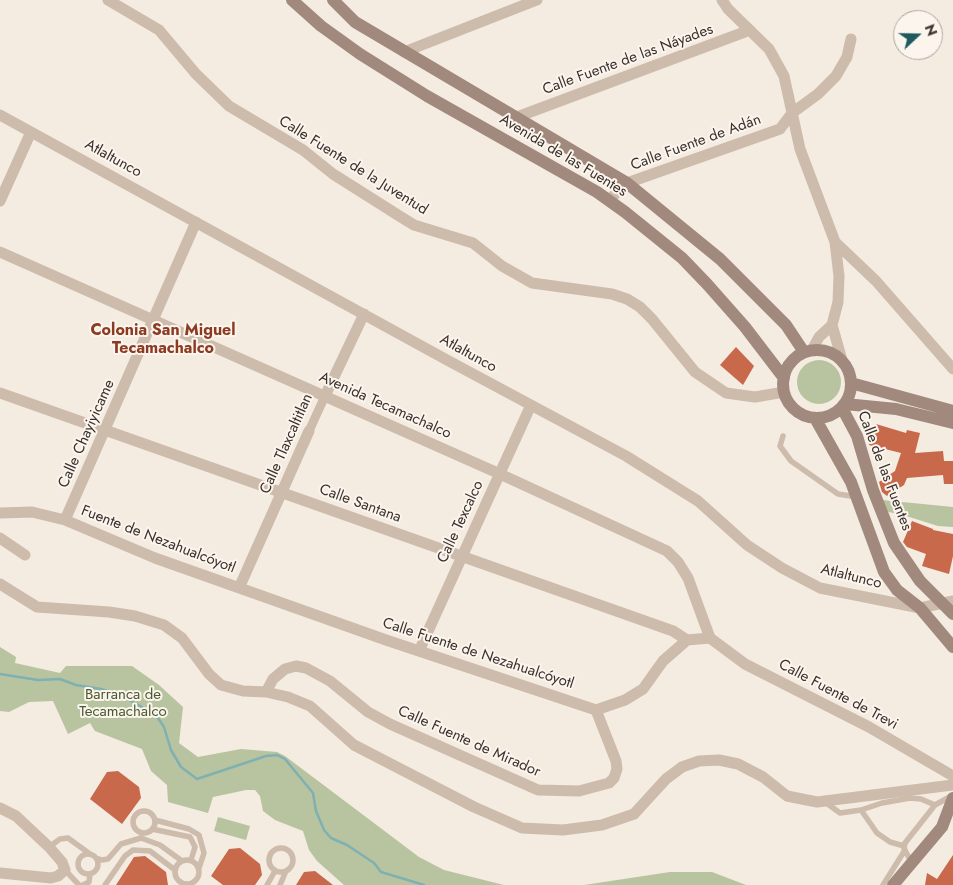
<!DOCTYPE html>
<html>
<head>
<meta charset="utf-8">
<style>
	body { margin:0 }
	#map { position:relative; width:953px; height:885px; overflow:hidden; background:#f4ebe1; font-family:Jost,sans-serif }
	canvas { display:block }
	.north { position:absolute; left:893px; top:10px; width:50px; height:50px; box-sizing:border-box; background:#fbf5ee; border:1px solid #aea6a0; border-radius:50%; rotate:69deg; font-size:14px; font-weight:700; line-height:20px; text-align:center; color:#3b302b }
	.north::after { content:''; display:block; margin:auto; width:18px; height:22px; background:#1f5a5e; clip-path:polygon(50% 0,100% 100%,50% 72%,0 100%) }
</style>
</head>
<body>
<div id="map">
<canvas width="953" height="885"></canvas>
<div class="north">N</div>
</div>
<script>
const g = document.querySelector('canvas').getContext('2d');
g.lineJoin = 'round';
function fill(path, color) {
  g.fillStyle = color;
  g.fill(path, 'evenodd');
}
function poly(rows) {
  const path = new Path2D();
  for (const r of rows) {
    if (r.length === 3) {
      path.moveTo(r[0] + r[2], r[1]);
      path.arc(r[0], r[1], r[2], 0, 2 * Math.PI);
      continue;
    }
    path.moveTo(r[0], r[1]);
    for (let i = 2; i < r.length; i += 2) path.lineTo(r[i], r[i + 1]);
  }
  return path;
}
function stroke(path, color, width, dash) {
  g.strokeStyle = color;
  g.lineWidth = width;
  g.lineCap = dash ? 'butt' : 'round';
  g.setLineDash(dash || []);
  g.stroke(path);
}
function write(font, color, halo, rows, align = 'center') {
  g.font = font + ' Jost,sans-serif';
  g.lineWidth = 4;
  g.setLineDash([]);
  g.textBaseline = 'middle';
  g.strokeStyle = halo;
  g.fillStyle = color;
  for (const [text, x, y, turn = 0] of rows) {
    g.save();
    g.translate(x, y);
    g.rotate((+turn || 0) * Math.PI / 180);
    g.textAlign = isNaN(turn) ? turn : align;
    if (halo) g.strokeText(text, 0, 0);
    g.fillText(text, 0, 0);
    g.restore();
  }
}
fill(poly([
	[819,382,22],
	[882,500,953,507,953,527,938,526,903,515,884,511],
	[0,647,16,657,15,663,60,673,66,666,132,666,159,685,183,707,179,743,198,757,241,749,277,752,285,756,419,857,444,870,504,885,344,885,317,861,309,850,303,831,275,820,263,811,260,796,255,790,246,790,213,797,208,813,168,802,167,785,151,771,142,749,95,731,90,723,68,734,53,701,29,702,9,712,0,711],
	[218,817,250,826,246,840,214,831],
	[670,872,712,872,746,885,584,885]
]), '#b8c4a0');
stroke(poly([
	[0,674,38,680,60,679,76,685,101,689,122,696,156,715,164,727,171,750,181,767,197,779,266,756,277,755,285,759,313,793,316,811,324,830,331,838,347,845,374,863,381,872,424,885]
]), '#7fb0b2', 2.5);
fill(poly([
	[736,347,754,366,743,385,720,365],
	[876,424,906,433,907,430,920,433,915,453,943,451,944,461,953,461,953,484,944,484,943,475,907,478,904,485,887,496,882,492,879,482,895,471,901,453,869,445],
	[912,521,933,529,933,530,953,534,953,556,949,574,922,566,926,554,907,547,903,542],
	[118,771,139,787,141,798,122,824,90,799,107,772],
	[240,848,260,864,262,875,255,885,223,885,211,876,229,849],
	[953,855,953,885,925,885,927,873,937,879],
	[145,856,166,872,168,885,116,885,134,857],
	[315,871,333,885,296,885,304,872]
]), '#c8694b');
stroke(poly([
	[783,436,780,446,791,461,838,494,857,497],
	[825,802,840,813,861,810,882,803,910,798,921,799,935,805],
	[861,810,877,833,890,842,904,846],
	[144,822,11],
	[155,820,189,829,199,835,204,853,199,868],
	[152,829,190,837,195,847,191,860],
	[49,847,60,839,68,838,90,854],
	[281,860,12],
	[88,864,10],
	[96,858,102,860,108,859,121,844,141,838,160,845,182,861],
	[187,872,12],
	[911,861,904,849,905,843,935,805,953,795],
	[65,870,79,885],
	[83,885,89,882,90,874],
	[105,885,125,856,133,850,150,851,175,870],
	[267,885,275,871],
	[280,885,286,871],
	[883,885,905,850]
]), '#cdbbac', 5.5);
stroke(poly([
	[309,431,325,396]
]), '#cdbbac', 9);
stroke(poly([
	[108,0,159,30,196,74,229,106,303,150,333,174,401,217,414,225,473,243,502,266,532,283,612,294,627,299,640,307,652,319,695,372,726,393,755,397,784,392],
	[722,0,728,9,769,49,784,76,800,149,835,242,839,276,838,302,832,325,842,360],
	[404,52,537,0],
	[0,115,447,360,626,456,698,501,747,545,782,568,820,588,920,608,953,601],
	[517,117,750,30],
	[609,200,627,183,780,129,792,113,818,94,836,76,847,57,851,39],
	[0,201,31,132],
	[835,242,876,281,953,369],
	[0,252,500,474,667,551,678,562,688,578,710,638],
	[812,350,819,337,832,325],
	[0,393,673,631,687,640,710,638],
	[325,396,364,314],
	[0,513,32,512,65,520,155,558,386,640,596,710,625,700,643,689,663,661,687,640],
	[65,520,196,222],
	[0,538,25,555],
	[0,584,37,607,109,612,135,616,164,625,182,638,209,674,221,685,243,691,266,692,288,697,310,706,354,745,474,807,522,828,563,830,602,825,634,814,666,779,682,767,699,761,719,760,738,764,763,777,787,796,817,802,953,785],
	[239,588,309,431],
	[710,638,745,664,869,727,953,776],
	[419,651,531,405],
	[266,692,273,679,285,669,296,666,306,668,330,681,368,712,390,724,538,790,579,791,609,783,614,778,617,769,616,761,596,710],
	[0,808,16,816,49,847,62,862,65,870,58,876,51,878,0,873]
]), '#cdbbac', 11);
stroke(poly([
	[292,0,321,26,360,54,427,96,597,192,625,212,682,258,707,284,745,327,784,378],
	[333,0,355,22,627,183,720,259,786,325,804,352],
	[817,384,34],
	[851,383,953,411],
	[845,404,896,409,953,423],
	[842,408,857,436,873,490,894,543,920,581,953,614],
	[815,418,851,482,884,572,897,590,920,608,953,647],
	[893,885,942,827,953,798]
]), '#a18a7d', 12);
write('15px', '#3b302b', '#fbf5ee', [
	["Calle Fuente de las Náyades",628,60,-20],
	["Calle Fuente de Adán",696,143,-20],
	["Avenida de las Fuentes",563,156,31],
	["Atlaltunco",113,159,29],
	["Calle Fuente de la Juventud",353,166,32],
	["Atlaltunco",468,354,29],
	["Avenida Tecamachalco",385,406,24],
	["Calle Chayiyicame",87,434,-66],
	["Calle Tlaxcaltitlan",287,444,-66],
	["Calle de las Fuentes",884,471,69],
	["Calle Santana",360,504,20],
	["Calle Texcalco",461,522,-65],
	["Fuente de Nezahualcóyotl",158,540,21],
	["Atlaltunco",851,577,14],
	["Calle Fuente de Nezahualcóyotl",478,654,18],
	["Calle Fuente de Trevi",838,695,28],
	["Calle Fuente de Mirador",469,742,24]
]);
write('15px', '#4a5a2e', '#fbf5ee', [
	["Barranca de",123,695],
	["Tecamachalco",123,712]
]);
write('bold 16px', '#8c3b22', '#fbf5ee', [
	["Colonia San Miguel",163,331],
	["Tecamachalco",163,349]
]);
</script>
</body>
</html>
